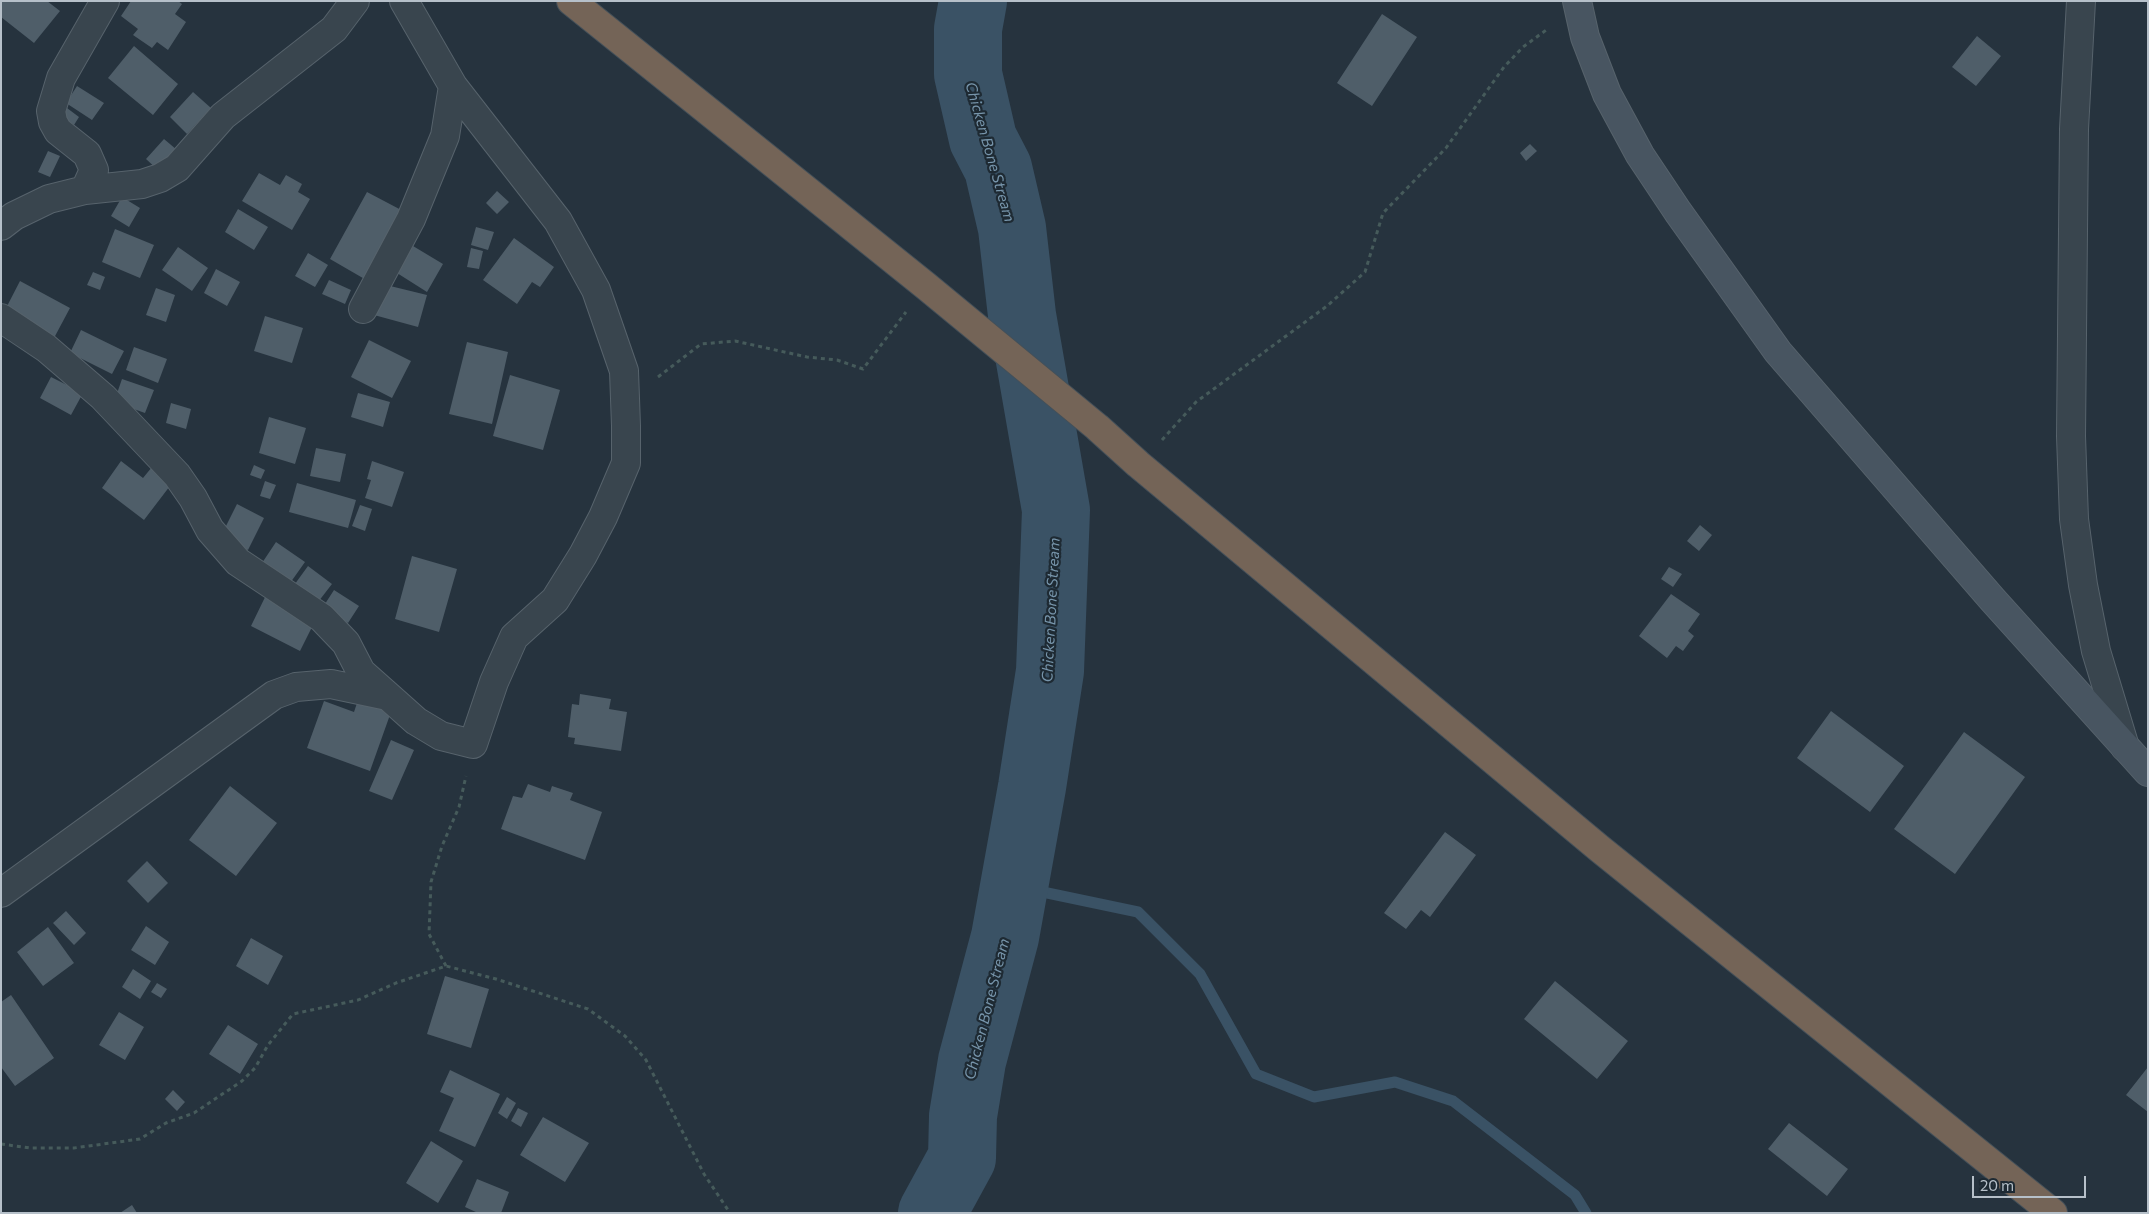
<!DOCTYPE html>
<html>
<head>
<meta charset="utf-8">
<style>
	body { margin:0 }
	#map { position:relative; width:2149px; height:1214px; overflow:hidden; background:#26333e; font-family:Commissioner,sans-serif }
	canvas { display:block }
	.frame { position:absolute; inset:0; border:2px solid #b6c0c9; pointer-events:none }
	.scale { position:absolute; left:1972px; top:1176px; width:114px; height:22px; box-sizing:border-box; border:2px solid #b6c0c9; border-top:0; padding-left:6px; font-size:15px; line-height:18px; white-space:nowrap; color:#b6c0c9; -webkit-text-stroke:4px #1e2a33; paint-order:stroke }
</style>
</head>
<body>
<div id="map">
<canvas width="2149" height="1214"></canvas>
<div class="frame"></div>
<div class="scale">20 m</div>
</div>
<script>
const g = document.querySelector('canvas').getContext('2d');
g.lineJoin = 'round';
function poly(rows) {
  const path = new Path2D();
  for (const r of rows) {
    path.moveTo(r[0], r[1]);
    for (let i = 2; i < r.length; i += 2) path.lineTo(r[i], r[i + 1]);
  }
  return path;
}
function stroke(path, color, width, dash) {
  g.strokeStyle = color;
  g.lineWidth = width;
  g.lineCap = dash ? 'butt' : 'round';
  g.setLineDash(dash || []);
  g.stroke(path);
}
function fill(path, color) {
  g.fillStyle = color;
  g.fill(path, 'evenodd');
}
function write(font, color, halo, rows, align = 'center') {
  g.font = font + ' Commissioner,sans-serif';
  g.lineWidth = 4.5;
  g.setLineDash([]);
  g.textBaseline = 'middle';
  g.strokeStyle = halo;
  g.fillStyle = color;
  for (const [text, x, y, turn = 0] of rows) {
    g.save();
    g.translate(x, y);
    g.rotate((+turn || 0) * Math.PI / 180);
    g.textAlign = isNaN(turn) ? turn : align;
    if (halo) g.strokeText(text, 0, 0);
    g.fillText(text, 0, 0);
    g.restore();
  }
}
stroke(poly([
	[1014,886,1138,912,1200,974,1256,1074,1314,1097,1395,1082,1453,1101,1575,1195,1586,1213]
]), '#3a5265', 11);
stroke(poly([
	[932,1213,962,1158,963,1116,972,1061,1005,937,1032,787,1050,671,1056,510,1022,315,1012,228,998,168,983,139,968,74,968,29,973,1]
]), '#3a5265', 68);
fill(poly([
	[1,1,47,1,60,11,34,43,1,17],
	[131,1,178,1,182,4,175,14,186,22,168,50,157,42,152,48,133,35,138,29,121,16],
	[1382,14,1417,37,1372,106,1337,83],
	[1977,36,2001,56,1976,86,1952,67],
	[134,46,178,84,153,115,108,78],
	[77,86,104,103,92,120,66,103],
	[193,92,211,108,187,134,170,117],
	[67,108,79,117,74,125,61,116],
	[164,139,177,150,159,171,146,159],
	[1530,144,1537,151,1526,161,1520,153],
	[48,151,60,156,50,177,38,172],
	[259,173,280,185,286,175,302,184,298,192,310,199,292,230,242,201],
	[497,191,509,202,497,214,486,203],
	[367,192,405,212,368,281,330,259],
	[122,197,140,208,129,227,111,216],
	[238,209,268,227,254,250,225,232],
	[476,227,494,232,488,250,471,245],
	[115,229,154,245,140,278,102,262],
	[514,238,554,267,540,287,532,282,517,304,483,280],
	[413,246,443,264,427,292,397,273],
	[178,247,208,268,192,291,162,270],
	[471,248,483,251,479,269,467,267],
	[308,253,328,265,315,287,295,276],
	[216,269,240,282,227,306,204,293],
	[93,272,105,277,100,290,87,285],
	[329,280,351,290,345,304,322,294],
	[20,281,70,308,54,338,4,312],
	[382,284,427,295,418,327,374,315],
	[156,288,175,295,166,322,146,315],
	[265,316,303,328,292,363,254,351],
	[81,330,124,351,112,374,70,353],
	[369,340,411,361,392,398,351,377],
	[467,342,508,352,492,424,449,414],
	[134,347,167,359,158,383,126,370],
	[510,375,560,390,543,450,493,436],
	[51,377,83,393,71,415,40,398],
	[122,379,154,390,145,413,114,402],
	[358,393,390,402,383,427,351,417],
	[171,403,191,409,186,429,166,423],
	[269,417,306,428,295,464,259,453],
	[316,448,346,454,340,482,310,476],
	[121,461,143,478,152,467,173,482,144,520,102,488],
	[372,461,404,472,392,507,365,498,371,480,367,479],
	[254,465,265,470,261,479,250,475],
	[265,481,276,485,270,499,260,496],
	[297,483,356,500,348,528,289,512],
	[237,504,264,518,248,550,221,536],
	[360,505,372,509,365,531,352,526],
	[1700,525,1712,535,1699,551,1687,541],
	[276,542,305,562,288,586,260,566],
	[412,556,457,569,439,632,395,619],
	[308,566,332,584,315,606,292,588],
	[1669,567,1682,574,1673,587,1661,579],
	[334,590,359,606,348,623,323,607],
	[268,591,317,617,300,651,251,626],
	[1671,594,1700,614,1688,631,1694,636,1683,651,1676,646,1667,658,1639,636],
	[580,694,611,699,609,709,627,712,621,751,574,744,575,738,568,737,572,704,579,705],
	[358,700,391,712,370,771,307,748,324,701,354,712],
	[1831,711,1904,766,1870,812,1797,758],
	[1964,732,2025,777,1955,874,1894,829],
	[391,740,414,750,392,800,369,791],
	[528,784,550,792,552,786,573,793,570,800,602,812,585,860,501,829,513,796,522,798],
	[230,786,277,823,236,876,189,840],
	[1445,832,1476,855,1430,917,1421,910,1406,929,1384,913],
	[147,861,168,883,148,903,127,881],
	[66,911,86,933,74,945,53,923],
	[146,926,169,942,155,965,131,950],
	[48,927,74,963,43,986,17,952],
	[251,938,283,956,268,985,236,966],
	[133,969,151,981,140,999,122,987],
	[445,976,489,989,471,1048,427,1034],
	[1555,981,1628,1041,1597,1079,1524,1019],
	[157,983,167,989,161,998,151,992],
	[11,995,54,1058,15,1086,1,1067,1,1002],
	[119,1012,144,1027,125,1060,99,1045],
	[228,1025,258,1044,240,1074,209,1054],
	[2148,1067,2148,1112,2126,1095],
	[450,1070,500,1094,475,1147,439,1131,454,1098,440,1092],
	[173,1090,185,1102,177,1111,165,1099],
	[507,1097,516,1103,507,1119,498,1113],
	[518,1108,528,1113,521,1127,511,1121],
	[543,1117,589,1143,565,1182,520,1155],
	[1789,1123,1848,1169,1827,1196,1768,1149],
	[431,1141,463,1161,438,1203,406,1183],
	[477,1179,509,1192,501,1213,478,1213,465,1207],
	[132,1205,137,1213,120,1213]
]), '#4f5e69');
const street = poly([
	[2081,1,2074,129,2071,436,2074,519,2083,585,2096,651,2125,747],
	[85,190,94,170,87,154,58,131,53,122,51,111,61,78,105,1],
	[1,226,14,216,49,199,85,190,142,184,160,178,177,168,223,116,334,29,355,1],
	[363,309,411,219,445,136,453,86],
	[1,318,46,348,103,397,177,475,193,498,210,530,238,562,322,618,346,643,361,672,388,696],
	[1,893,274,695,296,687,331,684,388,696,416,721,441,736,473,744,494,682,514,637,555,600,583,555,603,517,626,463,626,426,624,371,596,290,558,221,453,86,404,1]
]);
const secondary = poly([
	[1577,1,1585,37,1607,94,1640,155,1678,212,1778,352,1992,599,2148,772]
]);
const highway = poly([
	[571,1,926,286,1097,427,1138,464,1600,849,2053,1213]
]);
stroke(street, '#57636c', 30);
stroke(secondary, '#57636c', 30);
stroke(highway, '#445059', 30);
stroke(poly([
	[658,377,701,344,735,341,807,357,837,360,863,369,906,312],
	[1162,440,1196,402,1327,306,1365,272,1383,213,1446,148,1504,67,1523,47,1549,28],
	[446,966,429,934,431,882,442,846,459,807,466,776],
	[1,1144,30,1148,74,1148,140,1139,166,1123,194,1113,242,1081,255,1068,268,1045,293,1014,358,1000,396,983,446,966,496,979,588,1009,625,1036,646,1060,704,1174,730,1213]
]), '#465b5b', 3, [4, 4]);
stroke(street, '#39454e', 28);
stroke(secondary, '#485561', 28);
stroke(highway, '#746457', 28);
write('italic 15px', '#7795ab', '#1e2a33', [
	["Chicken Bone Stream",990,152,74],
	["Chicken Bone Stream",1051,610,-87],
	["Chicken Bone Stream",987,1009,-76]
]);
</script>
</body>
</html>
